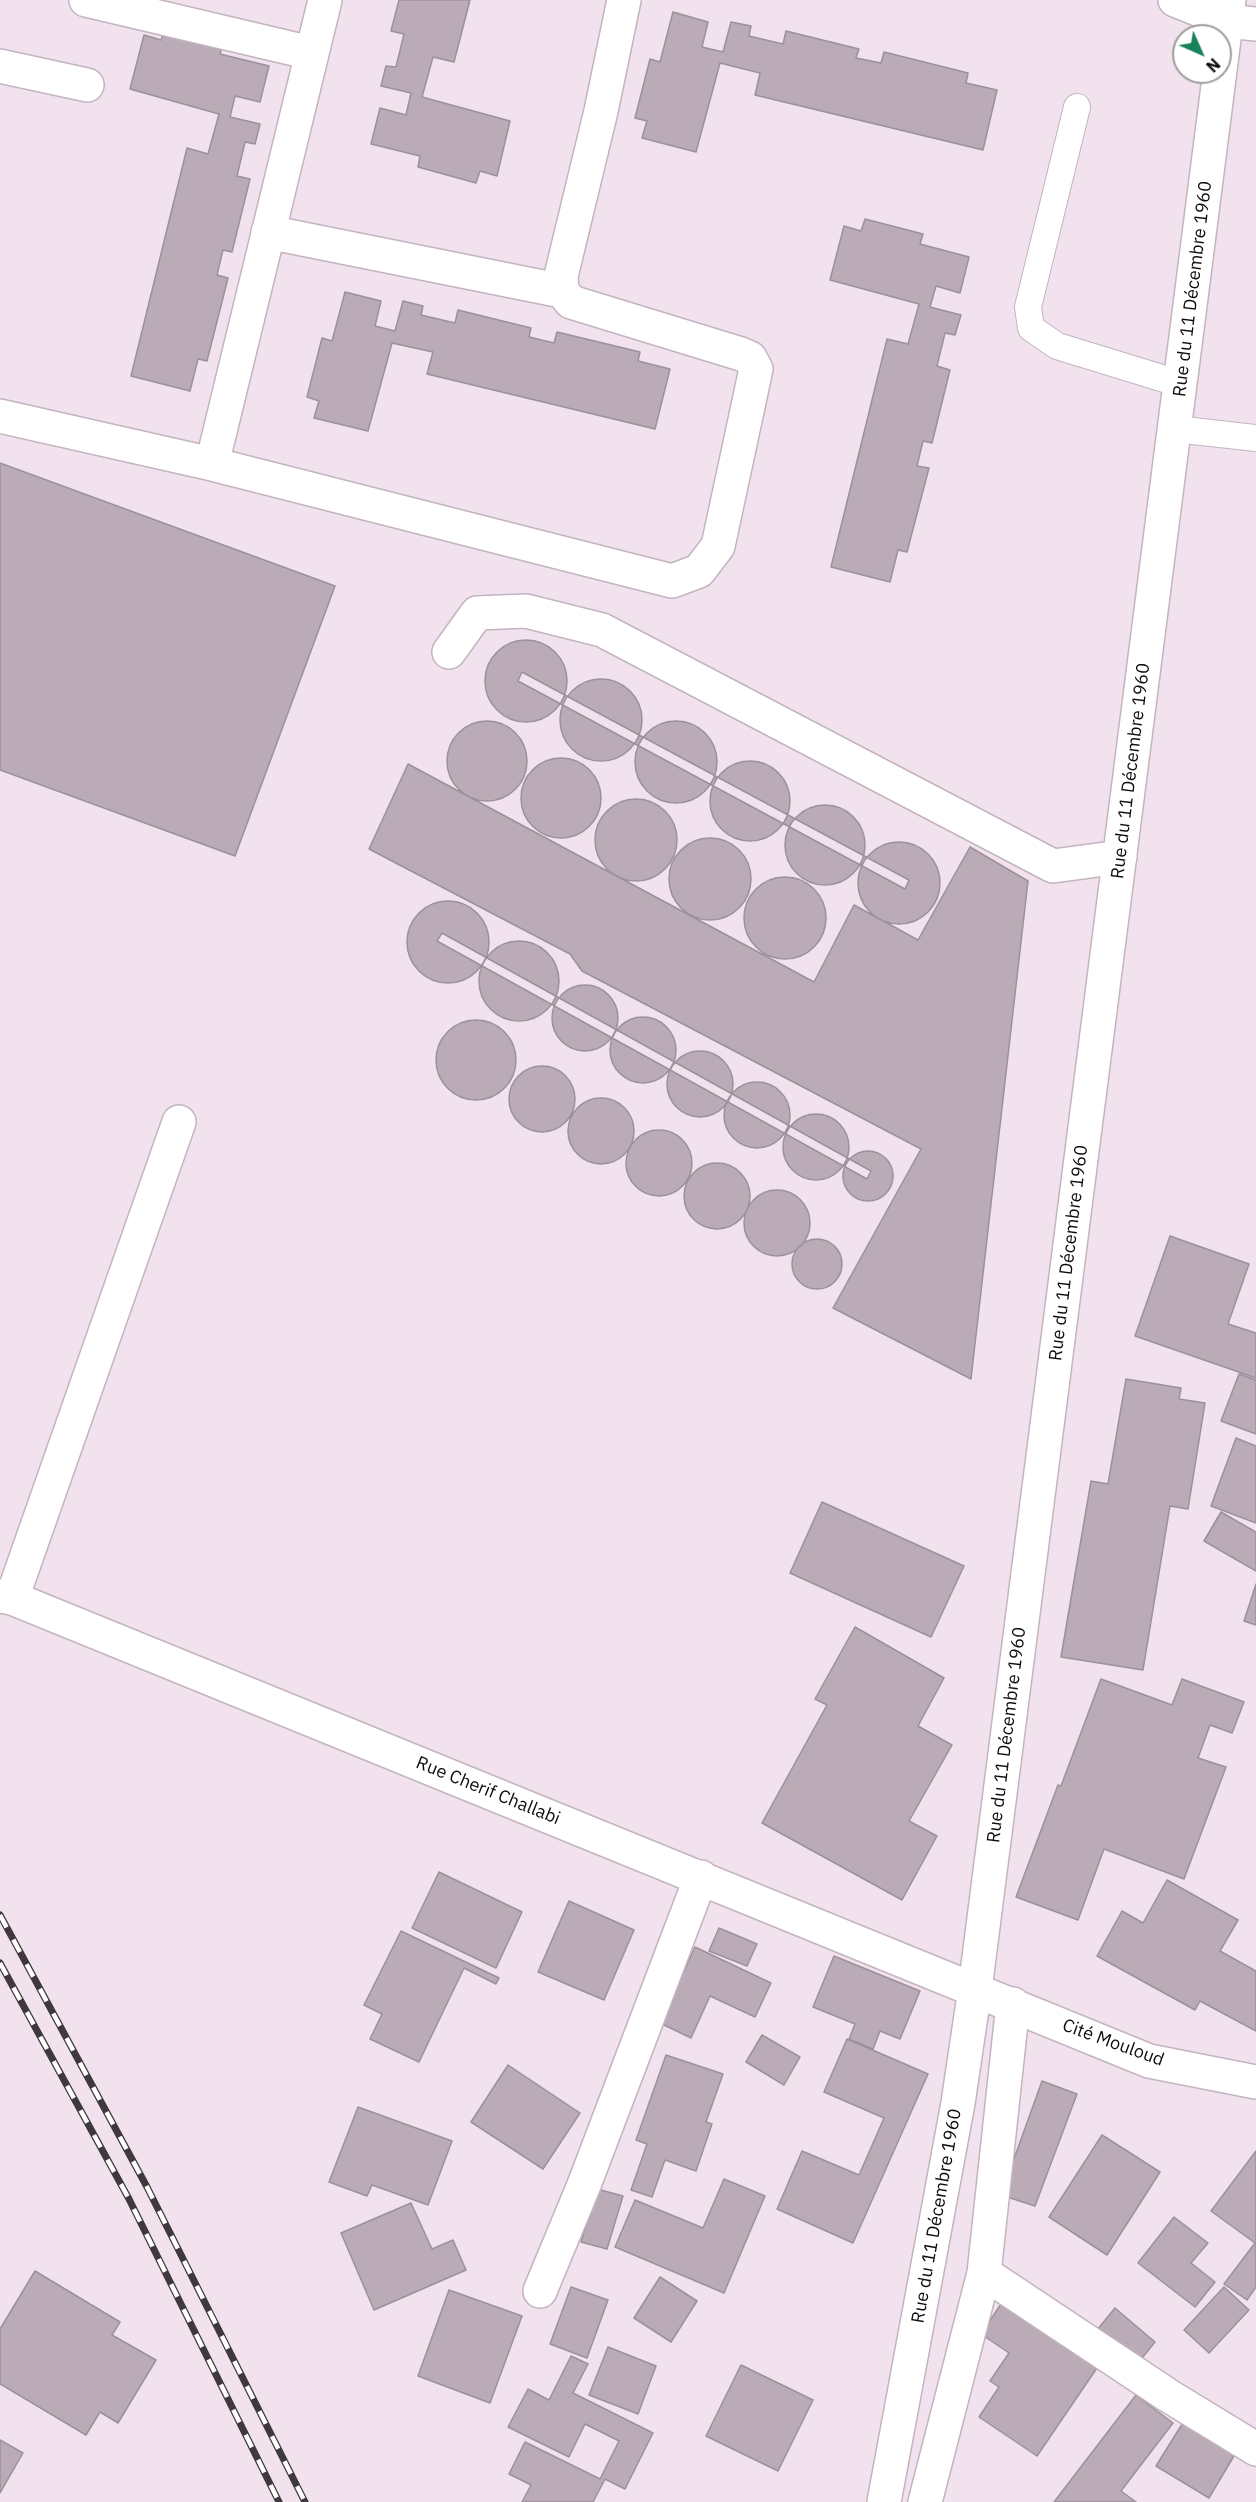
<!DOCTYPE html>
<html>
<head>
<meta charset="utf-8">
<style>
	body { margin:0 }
	#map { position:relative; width:1256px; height:2502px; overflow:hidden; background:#f2e2ee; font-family:"IBM Plex Sans",sans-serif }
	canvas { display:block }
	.north { position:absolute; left:1172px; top:24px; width:60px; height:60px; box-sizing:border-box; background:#fff; border:2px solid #9f9d9e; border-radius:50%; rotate:135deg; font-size:16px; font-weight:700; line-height:24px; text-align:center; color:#0f0a0d }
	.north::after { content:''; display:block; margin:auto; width:21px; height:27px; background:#1b815b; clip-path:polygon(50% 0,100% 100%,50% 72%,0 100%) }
</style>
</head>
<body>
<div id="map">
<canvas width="1256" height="2502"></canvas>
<div class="north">N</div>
</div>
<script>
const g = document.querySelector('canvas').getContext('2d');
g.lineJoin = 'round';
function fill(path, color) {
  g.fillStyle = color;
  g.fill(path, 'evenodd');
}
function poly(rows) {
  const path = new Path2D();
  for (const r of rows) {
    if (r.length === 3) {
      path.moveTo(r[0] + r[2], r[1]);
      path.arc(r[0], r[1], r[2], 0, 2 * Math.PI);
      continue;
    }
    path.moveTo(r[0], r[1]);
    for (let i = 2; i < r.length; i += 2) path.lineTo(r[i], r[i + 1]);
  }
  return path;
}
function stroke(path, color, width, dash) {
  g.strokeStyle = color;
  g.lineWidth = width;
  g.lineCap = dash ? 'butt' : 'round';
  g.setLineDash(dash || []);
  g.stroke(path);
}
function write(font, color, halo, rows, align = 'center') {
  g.font = font + ' "IBM Plex Sans",sans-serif';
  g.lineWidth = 4.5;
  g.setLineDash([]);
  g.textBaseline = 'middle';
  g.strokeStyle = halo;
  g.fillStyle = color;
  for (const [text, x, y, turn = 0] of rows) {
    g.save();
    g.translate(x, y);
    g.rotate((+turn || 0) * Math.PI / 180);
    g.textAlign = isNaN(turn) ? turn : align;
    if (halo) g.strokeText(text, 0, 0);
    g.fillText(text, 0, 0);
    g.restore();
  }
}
const building = poly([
	[399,0,470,0,454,62,433,57,422,97,510,121,497,176,480,171,476,183,418,167,420,156,371,144,380,108,406,115,411,93,381,86,386,66,396,67,404,34,391,31,399,0],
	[673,12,708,22,702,47,723,52,731,22,751,26,749,36,783,44,786,31,859,49,856,58,881,63,884,52,968,73,966,83,997,90,983,150,755,95,760,73,720,63,696,152,642,138,647,121,635,118,650,59,660,62,673,12],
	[165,28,223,43,220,54,269,66,260,102,235,96,230,117,260,124,255,144,245,142,237,176,250,179,232,252,223,250,217,275,228,278,207,361,198,359,190,391,131,376,187,148,208,154,219,114,130,89,144,35,161,40,165,28],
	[865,219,923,234,920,244,969,257,960,293,936,286,930,307,961,315,955,335,945,333,937,366,950,370,932,443,923,441,917,466,929,468,907,552,898,550,890,582,831,567,887,339,908,344,919,304,830,280,844,226,861,231,865,219],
	[345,292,381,301,375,326,395,331,403,301,423,306,421,315,455,323,458,310,531,328,529,337,554,343,557,332,640,352,638,361,670,369,655,429,427,374,433,352,392,343,368,431,314,418,319,401,307,397,322,338,332,341,345,292],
	[0,463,335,586,235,856,0,770,0,463],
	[526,681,41],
	[522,672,909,880,905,889,518,681,522,672],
	[601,720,41],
	[487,761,40],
	[676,762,41],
	[561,798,40],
	[750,801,40],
	[408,764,814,982,854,905,918,940,970,847,1028,881,971,1379,833,1308,921,1149,582,971,570,954,369,849,408,764],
	[636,840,41],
	[825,845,40],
	[710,879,41],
	[899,883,41],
	[785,918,41],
	[448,942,41],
	[442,933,871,1171,867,1179,437,941,442,933],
	[519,981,40],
	[585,1018,33],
	[643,1050,33],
	[476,1060,40],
	[700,1084,33],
	[542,1099,33],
	[757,1115,33],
	[601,1131,33],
	[816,1147,33],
	[659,1163,33],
	[868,1176,25],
	[717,1196,33],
	[777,1223,33],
	[1170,1236,1249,1264,1228,1324,1256,1333,1256,1378,1135,1336,1170,1236],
	[817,1264,25],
	[1239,1374,1256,1380,1256,1434,1221,1421,1239,1374],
	[1126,1379,1181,1388,1179,1399,1205,1403,1188,1509,1170,1506,1143,1670,1061,1657,1091,1481,1108,1484,1126,1379],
	[1236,1438,1256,1446,1256,1523,1211,1506,1236,1438],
	[822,1502,964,1566,931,1637,790,1573,822,1502],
	[1221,1512,1256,1532,1256,1571,1204,1541,1221,1512],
	[1256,1584,1256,1625,1244,1621,1256,1584],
	[855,1627,944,1678,918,1726,952,1745,909,1821,937,1836,902,1900,762,1823,827,1705,815,1699,855,1627],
	[1101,1679,1172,1705,1182,1679,1244,1702,1232,1733,1210,1725,1198,1758,1226,1767,1184,1879,1104,1849,1078,1920,1016,1897,1058,1785,1061,1786,1101,1679],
	[439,1872,522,1912,496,1968,412,1928,439,1872],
	[1167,1880,1238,1920,1220,1951,1256,1971,1256,2031,1200,2001,1195,2010,1097,1956,1122,1911,1143,1923,1167,1880],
	[569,1901,634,1930,604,2000,538,1972,569,1901],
	[719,1928,757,1944,747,1966,709,1951,719,1928],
	[401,1931,499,1978,496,1984,464,1968,419,2062,370,2039,382,2014,364,2005,401,1931],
	[695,1947,771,1983,755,2017,710,1996,691,2038,660,2023,695,1947],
	[834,1956,920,1991,900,2039,880,2031,873,2049,849,2039,855,2024,813,2007,834,1956],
	[762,2035,800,2057,784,2085,746,2062,762,2035],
	[847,2039,928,2074,853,2243,777,2209,802,2151,859,2175,884,2118,824,2092,847,2039],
	[666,2055,723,2074,706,2122,712,2124,696,2171,665,2160,652,2197,631,2190,647,2144,636,2140,666,2055],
	[508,2065,580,2113,543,2169,471,2122,508,2065],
	[1042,2081,1077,2094,1035,2206,1001,2195,1042,2081],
	[358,2107,452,2141,428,2205,372,2185,367,2196,329,2182,358,2107],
	[1102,2135,1160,2172,1107,2255,1049,2217,1102,2135],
	[1256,2151,1256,2287,1247,2300,1224,2284,1255,2243,1211,2211,1256,2151],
	[724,2179,765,2196,724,2293,615,2247,635,2200,703,2228,724,2179],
	[597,2189,623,2196,607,2249,581,2242,597,2189],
	[411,2203,432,2249,453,2240,466,2270,374,2310,341,2233,411,2203],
	[1174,2217,1208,2243,1191,2263,1215,2282,1195,2307,1138,2263,1174,2217],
	[35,2271,120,2322,112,2335,156,2360,118,2423,100,2412,86,2435,0,2384,0,2329,35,2271],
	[660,2277,697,2301,671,2342,634,2318,660,2277],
	[571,2287,608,2300,587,2358,550,2344,571,2287],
	[1224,2287,1249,2310,1209,2353,1184,2330,1224,2287],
	[449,2290,522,2316,490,2403,418,2376,449,2290],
	[1003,2301,1099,2365,1037,2456,979,2417,999,2387,990,2381,1009,2353,981,2334,1003,2301],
	[1115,2308,1155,2342,1138,2363,1097,2330,1115,2308],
	[608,2347,656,2366,638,2414,589,2395,608,2347],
	[571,2356,588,2364,573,2393,653,2433,625,2489,605,2479,593,2502,522,2502,531,2485,509,2474,525,2442,600,2479,619,2441,585,2424,569,2457,508,2427,528,2389,549,2400,571,2356],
	[741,2365,813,2400,778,2471,706,2436,741,2365],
	[1136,2395,1173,2423,1121,2491,1136,2502,1054,2502,1136,2395],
	[1189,2413,1241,2444,1209,2498,1156,2466,1189,2413],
	[0,2440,23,2453,0,2493,0,2440]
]);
fill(building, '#baabb6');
stroke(building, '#9e909b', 1.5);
const lane = poly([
	[1077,107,1028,307,1031,328,1057,346,1181,384],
	[1175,429,1256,438]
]);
const street = poly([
	[86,0,311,53],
	[0,66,87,85],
	[268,232,562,291],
	[0,416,212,464,672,581,699,571,718,546,756,369,750,358,741,354,571,302,562,291,561,276,601,111,624,0],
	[212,464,325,0],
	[449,652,477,613,526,611,602,630,1053,866,1120,857],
	[12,1598,179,1122],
	[984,2273,1169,2396,1256,2449],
	[540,2291,584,2185,701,1877]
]);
const secondary = poly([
	[1175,0,1227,21,1256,24],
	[0,1596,12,1598,1149,2061,1256,2082],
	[884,2502,958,2103,975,1989,1229,0],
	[925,2502,984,2273,1013,2004]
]);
stroke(lane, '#c3b4c0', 28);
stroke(street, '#c3b4c0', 36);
stroke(secondary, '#c3b4c0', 36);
stroke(lane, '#fff', 26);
stroke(street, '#fff', 33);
stroke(secondary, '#fff', 33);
const rail = poly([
	[0,1915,147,2187,305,2502],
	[0,1963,129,2199,279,2502]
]);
stroke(rail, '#3f383d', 7);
stroke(rail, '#fff', 4.5, [14]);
write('18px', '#0f0a0d', '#fff', [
	["Rue du 11 Décembre 1960",1193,289,-83],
	["Rue du 11 Décembre 1960",1131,771,-83],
	["Rue du 11 Décembre 1960",1069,1253,-83],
	["Rue du 11 Décembre 1960",1007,1735,-83],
	["Rue Cherif Challabi",488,1791,22],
	["Cité Mouloud",1113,2043,20],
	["Rue du 11 Décembre 1960",937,2216,-80]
]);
</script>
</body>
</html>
